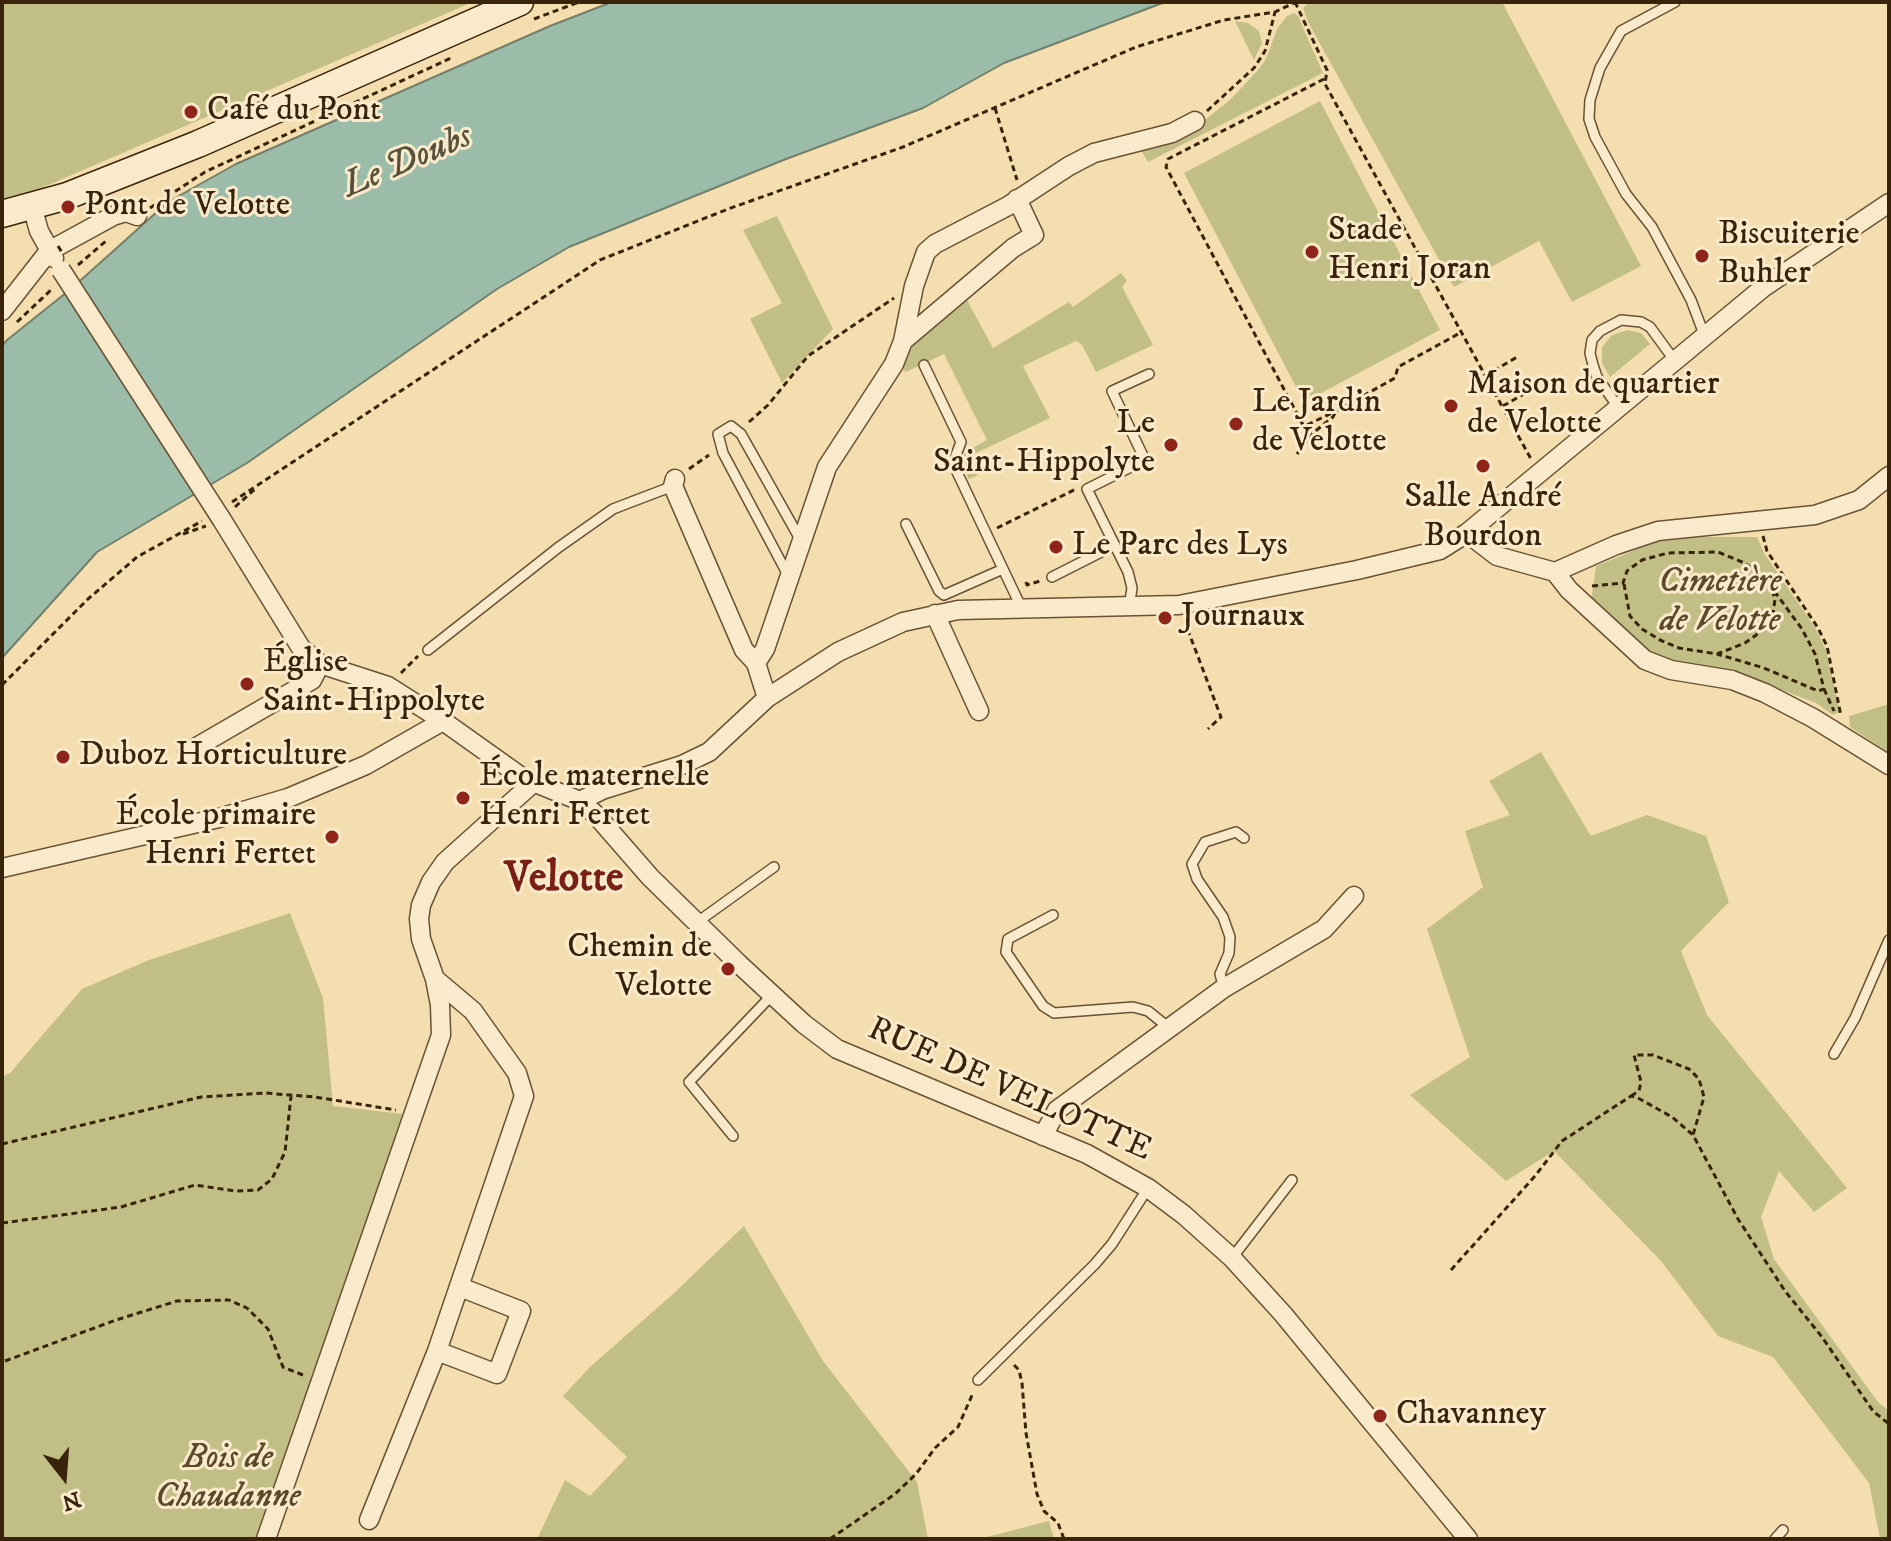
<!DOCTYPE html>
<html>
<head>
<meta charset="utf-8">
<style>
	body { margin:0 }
	#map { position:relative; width:1891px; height:1541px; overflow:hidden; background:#f4deaf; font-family:"IM FELL DW Pica",serif }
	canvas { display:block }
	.frame { position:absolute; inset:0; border:4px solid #39230b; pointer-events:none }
	.north { position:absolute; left:24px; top:1437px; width:80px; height:80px; -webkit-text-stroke:6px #f8eacb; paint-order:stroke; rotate:163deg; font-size:22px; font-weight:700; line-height:32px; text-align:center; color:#39230b }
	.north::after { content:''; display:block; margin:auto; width:28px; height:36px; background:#39230b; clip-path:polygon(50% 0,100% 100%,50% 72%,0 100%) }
</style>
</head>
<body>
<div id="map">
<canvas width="1891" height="1541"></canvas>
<div class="frame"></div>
<div class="north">N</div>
</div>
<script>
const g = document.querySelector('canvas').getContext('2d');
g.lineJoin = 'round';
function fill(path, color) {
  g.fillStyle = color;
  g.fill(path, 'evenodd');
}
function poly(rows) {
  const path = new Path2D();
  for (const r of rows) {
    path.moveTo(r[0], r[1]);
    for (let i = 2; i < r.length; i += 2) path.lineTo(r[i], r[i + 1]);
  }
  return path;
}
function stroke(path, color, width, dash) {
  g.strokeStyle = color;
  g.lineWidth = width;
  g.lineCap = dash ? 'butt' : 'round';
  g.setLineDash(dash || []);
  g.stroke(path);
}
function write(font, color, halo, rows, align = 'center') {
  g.font = font + ' "IM FELL DW Pica",serif';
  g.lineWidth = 6;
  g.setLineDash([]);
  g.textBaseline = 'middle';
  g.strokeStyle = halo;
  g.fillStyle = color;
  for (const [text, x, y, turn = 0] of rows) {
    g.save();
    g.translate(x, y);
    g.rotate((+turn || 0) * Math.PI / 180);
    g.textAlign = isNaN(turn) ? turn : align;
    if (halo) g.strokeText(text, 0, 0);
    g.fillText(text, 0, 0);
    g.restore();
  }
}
fill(poly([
	[2,2,473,2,2,205],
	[1310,2,1502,2,1641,266,1572,302,1539,241,1454,287,1308,22,1303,8],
	[1294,13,1298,16,1323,73,1148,162,1139,146,1190,132,1231,99,1259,69,1266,59,1277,29,1287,16],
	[1235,21,1248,23,1259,31,1262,43,1254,60],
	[1320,101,1440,330,1304,402,1184,173],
	[777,216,833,329,782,383,750,319,782,303,743,230],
	[1121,273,1127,281,1122,287,1153,345,1096,372,1082,345,1076,341,1023,366,1050,418,972,455,971,460,978,475,969,479,961,462,965,452,987,440,944,354,906,372,901,366,914,344,967,300,993,348,1069,302,1073,307],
	[1627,330,1641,333,1650,344,1610,377,1602,363,1602,347,1612,335],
	[1702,537,1757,537,1764,553,1816,629,1826,650,1840,712,1833,715,1816,703,1729,670,1676,662,1651,653,1591,602,1596,566,1655,542],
	[1889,704,1889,753,1850,727,1849,716],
	[1541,752,1591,836,1647,815,1706,836,1729,902,1681,951,1707,1015,1847,1188,1814,1212,1779,1171,1761,1217,1774,1259,1878,1402,1889,1411,1889,1539,1880,1539,1869,1483,1773,1357,1718,1336,1661,1261,1554,1151,1506,1181,1410,1095,1470,1057,1427,929,1483,887,1465,831,1510,815,1489,781],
	[290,913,323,998,333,1106,403,1114,327,1346,271,1539,2,1539,2,1077,10,1073,82,989,149,960],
	[744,1226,823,1361,917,1482,928,1539,537,1539,565,1480,590,1496,627,1457,563,1396,590,1367,673,1294],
	[1049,1521,1054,1539,979,1539]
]), '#c2bf86');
const water = poly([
	[612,2,1165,2,1004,63,923,108,786,159,569,247,497,289,247,463,97,552,2,658,2,346,7,340,72,288,168,202,236,164,550,26,612,2]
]);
fill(water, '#9cbcaa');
stroke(water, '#747f6a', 2);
const service = poly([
	[1675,2,1621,31,1600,68,1590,100,1589,119,1595,137,1626,194,1652,227,1691,300,1705,337],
	[924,365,961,442,956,455,957,472,1022,609],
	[1618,407,1597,377,1593,365,1590,353,1592,340,1600,331,1621,320,1641,322,1650,327,1675,361],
	[906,524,939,591,944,595,1003,569],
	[789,577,723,453,718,434,731,426,741,434,800,539],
	[1052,577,1115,545],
	[1129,608,1132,588,1128,572,1087,489,1145,460,1112,391,1149,374],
	[428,650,559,547,613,509,673,486],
	[1053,915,1008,939,1006,952,1043,1006,1054,1013,1133,1007,1148,1011,1168,1027],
	[696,923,774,867],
	[1224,988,1220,974,1229,953,1230,937,1223,917,1197,879,1192,864,1205,842,1236,832,1244,838],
	[1834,1054,1855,1018,1889,940],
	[733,1136,689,1082,772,995],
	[1232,1258,1292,1180],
	[978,1380,1095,1264,1112,1244,1148,1188],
	[1775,1539,1783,1530]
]);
const minor = poly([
	[32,206,39,231,54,258],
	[2,311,49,251,113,216,126,212,137,216],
	[903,341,1013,248,1034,235,1017,199],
	[675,479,673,486,744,650,756,663],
	[222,520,301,648,320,664,388,686,443,721,523,778,580,801,596,815,650,877,739,964,804,1024,837,1049,1087,1154,1148,1188,1184,1215,1232,1258,1283,1314,1468,1539],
	[1467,533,1497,556,1555,572,1616,545,1658,531,1815,515,1859,500,1889,476],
	[1555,572,1569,590,1645,660,1671,670,1732,680,1765,693,1813,718,1889,765],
	[935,614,979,711],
	[767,698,756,663,765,649,827,467,894,364,903,341,914,286,926,252,935,244,1008,206,1069,166,1094,153,1172,133,1195,121],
	[188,752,312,680,320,664],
	[580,801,602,790,682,765,709,752,767,698,838,652,903,622,958,610,1179,605,1357,570,1440,550,1467,533,1764,287,1889,203],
	[2,868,219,818,288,798,366,765,443,721],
	[1043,1136,1057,1110,1224,988,1324,929,1354,896],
	[437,1351,497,1374,521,1311,460,1287],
	[369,1520,437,1351,524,1096,517,1073,473,1011,435,979],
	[266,1539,441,1035,440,1005,435,979,421,939,419,919,421,905,431,882,445,862,533,783]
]);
const secondary = poly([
	[2,214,67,196,198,144,520,2]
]);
stroke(service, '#685234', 12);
stroke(minor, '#685234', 21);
stroke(secondary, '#39230b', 29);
stroke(poly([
	[1295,2,1327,70,1325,84,1531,459],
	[534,19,579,2],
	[1324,79,1168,159,1166,167,1303,425,1307,425,1336,411],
	[995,108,1017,180],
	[1207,111,1254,68,1265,51,1275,12],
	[150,208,205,172,451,58],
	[78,265,106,241],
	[17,322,52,289],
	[1485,376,1517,357],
	[1503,406,1534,388],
	[749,422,768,405,808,356,894,298],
	[1297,454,1313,433,1333,417,1336,411,1395,378,1398,367,1460,333],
	[689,469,709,455],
	[232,502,600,260,728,209,903,147,1136,47,1224,20,1275,12,1296,2],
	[235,507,256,488],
	[997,528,1076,489],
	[183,534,206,526],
	[1763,536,1767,551,1818,628,1827,646,1841,716],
	[1026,582,1027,585,1040,581],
	[1624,584,1630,616,1642,629,1660,640,1679,648,1717,654,1745,643,1766,628,1773,614,1775,599,1772,589],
	[1592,586,1623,583,1627,571,1642,560,1668,553,1718,552,1742,562,1761,573,1802,629,1815,654,1824,689,1818,691,1764,668,1717,654],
	[1184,620,1221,717,1208,729],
	[401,673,418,656],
	[2,685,88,599,137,557,202,521],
	[1824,689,1834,711],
	[1631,1096,1639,1091,1641,1082,1634,1055,1653,1055,1689,1069,1699,1079,1704,1097,1693,1135],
	[2,1144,201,1097,265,1093,315,1097,396,1110],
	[2,1223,121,1207,195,1185,235,1191,258,1190,272,1179,285,1152,291,1096],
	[1451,1270,1535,1176,1562,1141,1631,1096,1638,1098,1672,1117,1693,1135,1738,1219,1785,1291,1822,1337,1873,1411,1889,1424],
	[5,1361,116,1320,177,1301,229,1300,247,1308,268,1329,283,1367,303,1375],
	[1014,1365,1019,1370,1022,1383,1026,1433,1037,1494,1044,1511,1058,1523,1064,1539],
	[830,1539,895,1494,916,1474,935,1448,958,1427,973,1393]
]), '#39230b', 3, [6, 4]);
stroke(service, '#f8eacb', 9);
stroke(minor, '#f8eacb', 18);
stroke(secondary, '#f8eacb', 26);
const minorBridge = poly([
	[61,270,222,520]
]);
stroke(minorBridge, '#685234', 21, []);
stroke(poly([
	[58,246,63,254]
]), '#39230b', 3, [6, 4]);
stroke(minorBridge, '#f8eacb', 18);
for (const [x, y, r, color] of [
	[191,112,8,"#8f2418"],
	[68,207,8,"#8f2418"],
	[1312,252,8,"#8f2418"],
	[1702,256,8,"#8f2418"],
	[1451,406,8,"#8f2418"],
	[1236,424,8,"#8f2418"],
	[1171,445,8,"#8f2418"],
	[1483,466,8,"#8f2418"],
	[1056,547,8,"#8f2418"],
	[1165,618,8,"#8f2418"],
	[247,684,8,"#8f2418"],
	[63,757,8,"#8f2418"],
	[463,798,8,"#8f2418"],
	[332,837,8,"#8f2418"],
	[728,969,8,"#8f2418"],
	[1380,1416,8,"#8f2418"]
]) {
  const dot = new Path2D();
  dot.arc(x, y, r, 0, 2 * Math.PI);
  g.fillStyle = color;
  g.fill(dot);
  stroke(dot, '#f8eacb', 3);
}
write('34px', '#39230b', '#f8eacb', [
	["Café du Pont",207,112],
	["Pont de Velotte",84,207],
	["Stade",1328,232],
	["Henri Joran",1328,271],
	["Biscuiterie",1718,236],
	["Buhler",1718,275],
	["Maison de quartier",1467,386],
	["de Velotte",1467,425],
	["Le Jardin",1252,404],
	["de Velotte",1252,443],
	["Le",1155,425,"right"],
	["Saint-Hippolyte",1155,464,"right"],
	["Salle André",1483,499,"center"],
	["Bourdon",1483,538,"center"],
	["Le Parc des Lys",1072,547],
	["Journaux",1181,618],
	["Église",263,664],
	["Saint-Hippolyte",263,703],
	["Duboz Horticulture",79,757],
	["École maternelle",479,778],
	["Henri Fertet",479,817],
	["École primaire",316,817,"right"],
	["Henri Fertet",316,856,"right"],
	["Chemin de",712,949,"right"],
	["Velotte",712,988,"right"],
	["Chavanney",1396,1416]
], 'left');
write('italic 34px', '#5b4a2a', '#f8eacb', [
	["Cimetière",1720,584],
	["de Velotte",1720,623],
	["Bois de",228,1460],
	["Chaudanne",228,1499]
]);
write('34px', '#39230b', '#f8eacb', [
	["RUE DE VELOTTE",1009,1091,24]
]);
write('italic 36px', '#57513b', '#f8eacb', [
	["Le Doubs",408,163,-23]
]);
write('bold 42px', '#7a1f14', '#f8eacb', [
	["Velotte",564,881]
]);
</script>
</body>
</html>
